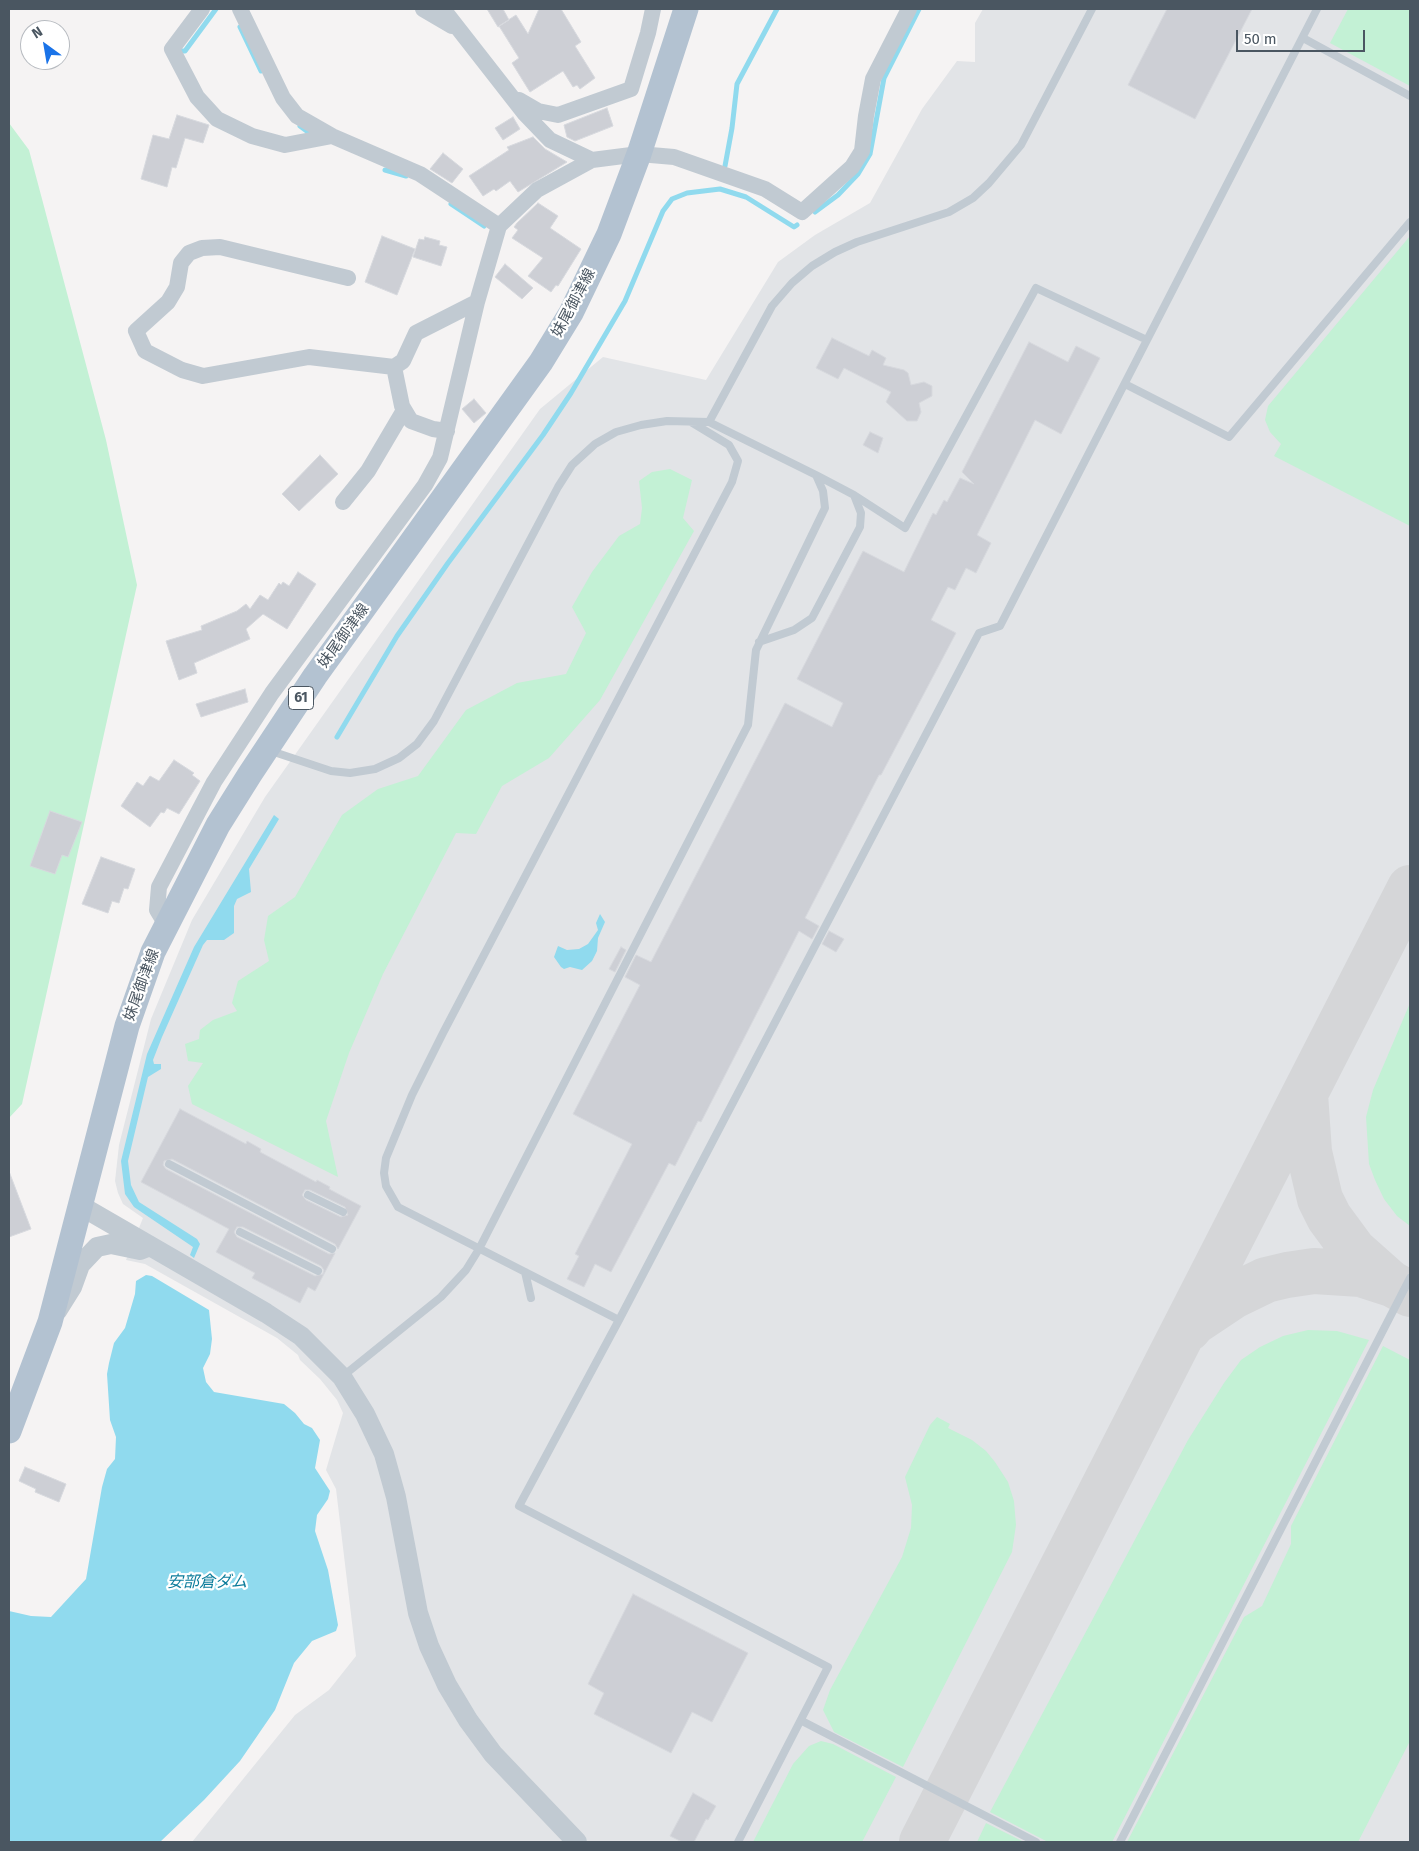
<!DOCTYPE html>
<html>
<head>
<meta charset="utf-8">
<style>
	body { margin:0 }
	#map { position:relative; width:1419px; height:1851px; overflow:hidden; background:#f5f3f3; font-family:"Fira Sans",sans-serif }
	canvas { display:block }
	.frame { position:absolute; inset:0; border:10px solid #4a5661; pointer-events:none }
	.north { position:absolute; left:20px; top:20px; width:50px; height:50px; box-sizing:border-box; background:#fff; border:1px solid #b7bbc0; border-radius:50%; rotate:328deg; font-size:14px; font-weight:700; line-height:20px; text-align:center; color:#4a5661 }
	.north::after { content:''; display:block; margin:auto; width:18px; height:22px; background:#1a73e8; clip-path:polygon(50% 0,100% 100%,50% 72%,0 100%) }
	.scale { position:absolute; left:1236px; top:30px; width:129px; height:22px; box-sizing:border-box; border:2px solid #4a5661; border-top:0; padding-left:6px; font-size:15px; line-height:18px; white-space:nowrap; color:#4a5661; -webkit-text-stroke:4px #fff; paint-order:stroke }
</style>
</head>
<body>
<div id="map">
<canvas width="1419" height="1851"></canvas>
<div class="frame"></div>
<div class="north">N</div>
<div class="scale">50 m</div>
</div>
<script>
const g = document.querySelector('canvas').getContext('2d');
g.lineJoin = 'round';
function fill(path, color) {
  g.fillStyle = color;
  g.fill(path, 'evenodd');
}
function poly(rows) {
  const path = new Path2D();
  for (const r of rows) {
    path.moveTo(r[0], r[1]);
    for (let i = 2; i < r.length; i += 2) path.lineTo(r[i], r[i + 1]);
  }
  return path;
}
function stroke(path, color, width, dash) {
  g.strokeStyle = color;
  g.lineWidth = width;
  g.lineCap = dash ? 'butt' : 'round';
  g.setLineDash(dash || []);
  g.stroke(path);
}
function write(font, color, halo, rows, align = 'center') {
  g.font = font + ' "Fira Sans","Noto Sans JP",sans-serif';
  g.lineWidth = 4.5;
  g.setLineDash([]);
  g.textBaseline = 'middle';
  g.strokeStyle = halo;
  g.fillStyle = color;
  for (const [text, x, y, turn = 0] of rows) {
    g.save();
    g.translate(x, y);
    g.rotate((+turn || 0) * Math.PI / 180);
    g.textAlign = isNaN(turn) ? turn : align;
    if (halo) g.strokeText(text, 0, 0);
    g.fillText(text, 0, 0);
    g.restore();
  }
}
fill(poly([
	[983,9,1410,9,1410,1842,192,1842,295,1715,329,1690,356,1656,336,1489,326,1470,343,1413,337,1400,320,1379,300,1360,298,1355,277,1338,145,1264,126,1260,143,1218,123,1204,118,1193,115,1181,119,1145,151,1019,192,920,265,797,540,409,603,357,706,380,778,262,815,235,870,203,922,109,957,61,975,62,975,23]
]), '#e2e4e7');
fill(poly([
	[1348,9,1410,9,1410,86,1330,43],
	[9,123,29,150,106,440,137,585,22,1104,9,1118],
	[1410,236,1410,526,1274,456,1281,444,1270,432,1265,420,1268,406],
	[670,469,692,480,683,518,694,531,600,700,549,758,502,786,476,834,456,833,383,974,349,1053,326,1121,338,1177,192,1104,188,1086,203,1063,188,1061,185,1044,199,1039,200,1030,213,1020,237,1011,232,1003,238,981,269,961,264,940,268,916,295,897,342,815,378,789,418,776,466,710,517,683,566,674,586,633,572,607,592,572,619,536,640,524,642,508,639,481,652,472],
	[1410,1003,1410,1226,1397,1216,1384,1199,1375,1180,1369,1164,1366,1117,1373,1090],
	[1308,1330,1337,1331,1369,1340,1112,1842,1048,1842,990,1812,1188,1440,1224,1383,1241,1360,1260,1347,1283,1336],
	[1383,1346,1410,1360,1410,1741,1358,1842,1127,1842,1244,1617,1262,1606,1291,1544,1291,1526],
	[937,1417,950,1424,948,1428,972,1440,986,1451,995,1462,1008,1482,1014,1501,1016,1525,1012,1552,903,1767,834,1732,823,1710,830,1690,902,1557,911,1528,912,1505,905,1477,930,1425],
	[821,1741,833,1744,896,1777,862,1842,753,1842,793,1764,809,1746],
	[986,1823,1024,1842,977,1842]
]), '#c3f1d5');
fill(poly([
	[274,815,279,819,249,869,251,892,237,899,234,906,234,933,224,940,207,940,203,945,162,1037,153,1060,154,1064,161,1064,161,1069,148,1077,128,1161,131,1185,139,1202,197,1239,200,1244,194,1258,190,1255,193,1247,134,1207,125,1194,121,1161,147,1054,194,947],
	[600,914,605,922,598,938,597,951,592,961,582,970,570,967,564,969,561,967,554,957,558,946,567,950,579,949,588,944,598,930,596,923],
	[146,1275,152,1276,209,1310,212,1339,210,1354,203,1368,206,1382,214,1392,284,1404,295,1413,304,1424,312,1428,320,1440,315,1468,330,1491,328,1499,317,1515,315,1531,328,1570,338,1625,336,1631,312,1641,294,1663,275,1710,240,1761,204,1800,160,1842,9,1842,9,1611,31,1616,51,1617,86,1579,102,1487,107,1469,115,1459,116,1437,110,1420,107,1374,109,1363,114,1343,125,1328,135,1294,136,1281]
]), '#90daee');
stroke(poly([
	[240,27,261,71],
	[181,51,185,51,216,9],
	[300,126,308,132],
	[725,166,732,128,737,84,777,9],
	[385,170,406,176],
	[451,204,484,226],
	[815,212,838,195,858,174,870,154,884,78,919,9],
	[337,737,397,636,448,563,543,435,571,393,625,301,663,211,672,199,687,193,720,189,746,197,794,227,797,225]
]), '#90daee', 5);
stroke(poly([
	[1305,1094,1309,1152,1320,1199,1329,1217,1354,1251,1390,1283],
	[1188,1329,1194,1322,1233,1296,1266,1280,1287,1275,1314,1271,1361,1274,1392,1284,1410,1294],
	[922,1842,1410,888]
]), '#d5d6d8', 46);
const building = poly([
	[487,9,503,9,509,20,498,27,487,9],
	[539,9,561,9,581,42,575,46,595,78,580,89,577,85,573,87,563,71,530,92,512,63,519,58,499,26,516,15,528,34,539,9],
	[1167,9,1252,9,1195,119,1128,85,1167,9],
	[607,108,613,126,575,141,567,137,564,125,607,108],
	[177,115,209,125,203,143,185,138,176,168,172,167,167,187,141,179,153,135,169,139,177,115],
	[513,117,520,129,503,140,495,128,513,117],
	[533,137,545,149,567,162,518,192,510,181,496,191,494,189,483,196,469,176,509,150,507,147,533,137],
	[443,153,463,169,452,183,430,169,443,153],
	[538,203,558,216,550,228,581,249,558,286,556,285,551,292,528,276,543,258,512,238,518,230,514,227,517,223,538,203],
	[382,236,415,249,397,295,365,282,382,236],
	[425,237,440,241,439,245,447,247,441,266,413,257,419,239,424,240,425,237],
	[505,264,533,288,522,299,495,277,505,264],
	[832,338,869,356,872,350,886,358,883,365,904,370,908,373,911,385,924,382,932,386,932,396,919,403,921,412,917,421,907,421,886,402,891,392,844,368,838,379,816,368,832,338],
	[1029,342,1068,362,1076,346,1100,358,1061,434,1035,420,977,535,991,543,976,573,966,568,955,590,948,587,931,620,956,633,881,775,879,775,805,918,819,926,812,939,799,931,701,1122,698,1121,675,1166,669,1163,611,1272,595,1264,584,1287,567,1279,579,1256,575,1254,632,1144,573,1114,640,985,625,977,636,955,651,962,785,703,832,727,843,703,797,679,863,551,904,572,933,513,936,515,944,500,947,502,960,478,974,484,962,472,1029,342],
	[474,399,486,413,474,423,462,409,474,399],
	[870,432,883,438,878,453,863,445,870,432],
	[320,455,338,474,299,511,282,494,320,455],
	[298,572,316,584,287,629,263,614,246,629,250,639,194,663,197,673,179,680,166,641,202,630,201,626,237,611,246,604,250,609,260,595,268,600,279,583,281,585,283,582,289,586,298,572],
	[245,689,248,702,201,717,196,704,245,689],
	[174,760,194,773,192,775,200,781,179,814,167,808,164,813,161,812,150,827,121,806,137,782,143,786,150,776,159,781,174,760],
	[50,811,82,822,68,857,62,855,55,874,30,866,50,811],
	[101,857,135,869,128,889,124,888,119,903,112,901,108,913,82,904,101,857],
	[829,931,844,939,836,952,822,944,829,931],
	[621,947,626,950,615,972,609,969,621,947],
	[180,1109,246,1144,247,1141,261,1149,260,1152,316,1182,317,1180,330,1187,329,1189,361,1206,338,1249,335,1244,172,1159,164,1161,163,1165,166,1169,329,1254,335,1253,315,1291,308,1287,300,1303,252,1278,255,1273,216,1252,229,1229,141,1182,180,1109],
	[305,1190,310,1190,345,1207,348,1215,341,1217,306,1200,302,1195,305,1190],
	[237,1227,243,1227,321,1266,324,1270,323,1274,315,1276,237,1237,234,1232,237,1227],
	[10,1174,31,1229,9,1237,9,1175,10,1174],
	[25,1467,66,1484,59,1502,35,1492,36,1489,19,1481,25,1467],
	[633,1594,748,1653,712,1722,692,1712,671,1753,594,1714,604,1693,588,1684,633,1594],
	[693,1793,716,1806,708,1820,706,1819,694,1842,682,1842,670,1836,693,1793]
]);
fill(building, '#cdcfd5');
stroke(building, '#d7d9de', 1);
stroke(poly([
	[1303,38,1410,96],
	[1125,384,1229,437,1410,222],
	[709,422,772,306,792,283,812,266,835,252,857,242,949,212,973,198,989,183,1021,145,1092,9],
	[854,495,905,528,1036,288,1147,340,1317,9],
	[759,642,794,630,812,618,860,527,861,513,854,495,816,475],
	[271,751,331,771,350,773,375,769,399,758,417,744,434,721,558,487,572,465,595,444,616,432,641,425,667,421,709,422,816,475,823,491,825,508,756,650,748,725,479,1249,466,1270,441,1297,343,1376],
	[169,1164,332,1249],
	[308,1195,343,1212],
	[240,1232,318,1271],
	[525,1272,531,1298],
	[619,1320,398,1207,386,1186,384,1173,386,1158,412,1095,443,1033,732,482,738,461,729,445,691,422],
	[802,1721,1036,1842],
	[738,1842,828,1667,519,1506,619,1320,979,633,1000,626,1147,340],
	[1120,1842,1410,1278]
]), '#c1cad2', 8);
stroke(poly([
	[202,9,172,49,197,97,217,119,252,136,285,145,332,136],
	[240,9,283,98,297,116,332,136,420,174,499,226],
	[423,9,452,26],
	[443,9,525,114,550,140,592,160,639,154,674,157,765,189,802,212,852,167,862,151,866,116,873,79,909,9],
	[519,100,538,111,558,115,631,89,648,33,653,9],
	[348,278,220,247,202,248,189,253,181,263,177,287,168,302,136,331,145,351,182,370,203,376,309,357,394,367,402,406,411,421,433,429,447,431],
	[394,367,403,361,416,333,477,302],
	[343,502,368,471,404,410],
	[166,925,157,910,159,887,214,782,272,693,425,485,440,458,477,302,499,226,537,190,592,160]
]), '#c1cad2', 16);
stroke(poly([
	[81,1206,266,1313,301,1336,342,1377,365,1414,384,1454,396,1497,418,1613,429,1646,447,1685,468,1720,493,1754,577,1842],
	[57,1311,72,1287,80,1265,97,1247,111,1244,140,1250,145,1248]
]), '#c1cad2', 20);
stroke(poly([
	[9,1431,50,1322,127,1026,153,952,218,825,250,774,315,676,541,362,571,313,609,234,639,154,686,9]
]), '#b3c2d1', 25);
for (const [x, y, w] of [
	[301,698,25]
]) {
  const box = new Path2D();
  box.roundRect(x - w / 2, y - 11.5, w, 23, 4);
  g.fillStyle = '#fff';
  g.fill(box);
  stroke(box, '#4a5661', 1);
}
write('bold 14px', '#4a5661', null, [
	["61",301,698]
]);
write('15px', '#4a5661', '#fff', [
	["妹尾御津線",574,303,-62],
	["妹尾御津線",344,636,-54],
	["妹尾御津線",142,985,-70]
]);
write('italic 16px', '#0c7c9b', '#fff', [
	["安部倉ダム",207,1583]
]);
</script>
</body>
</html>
